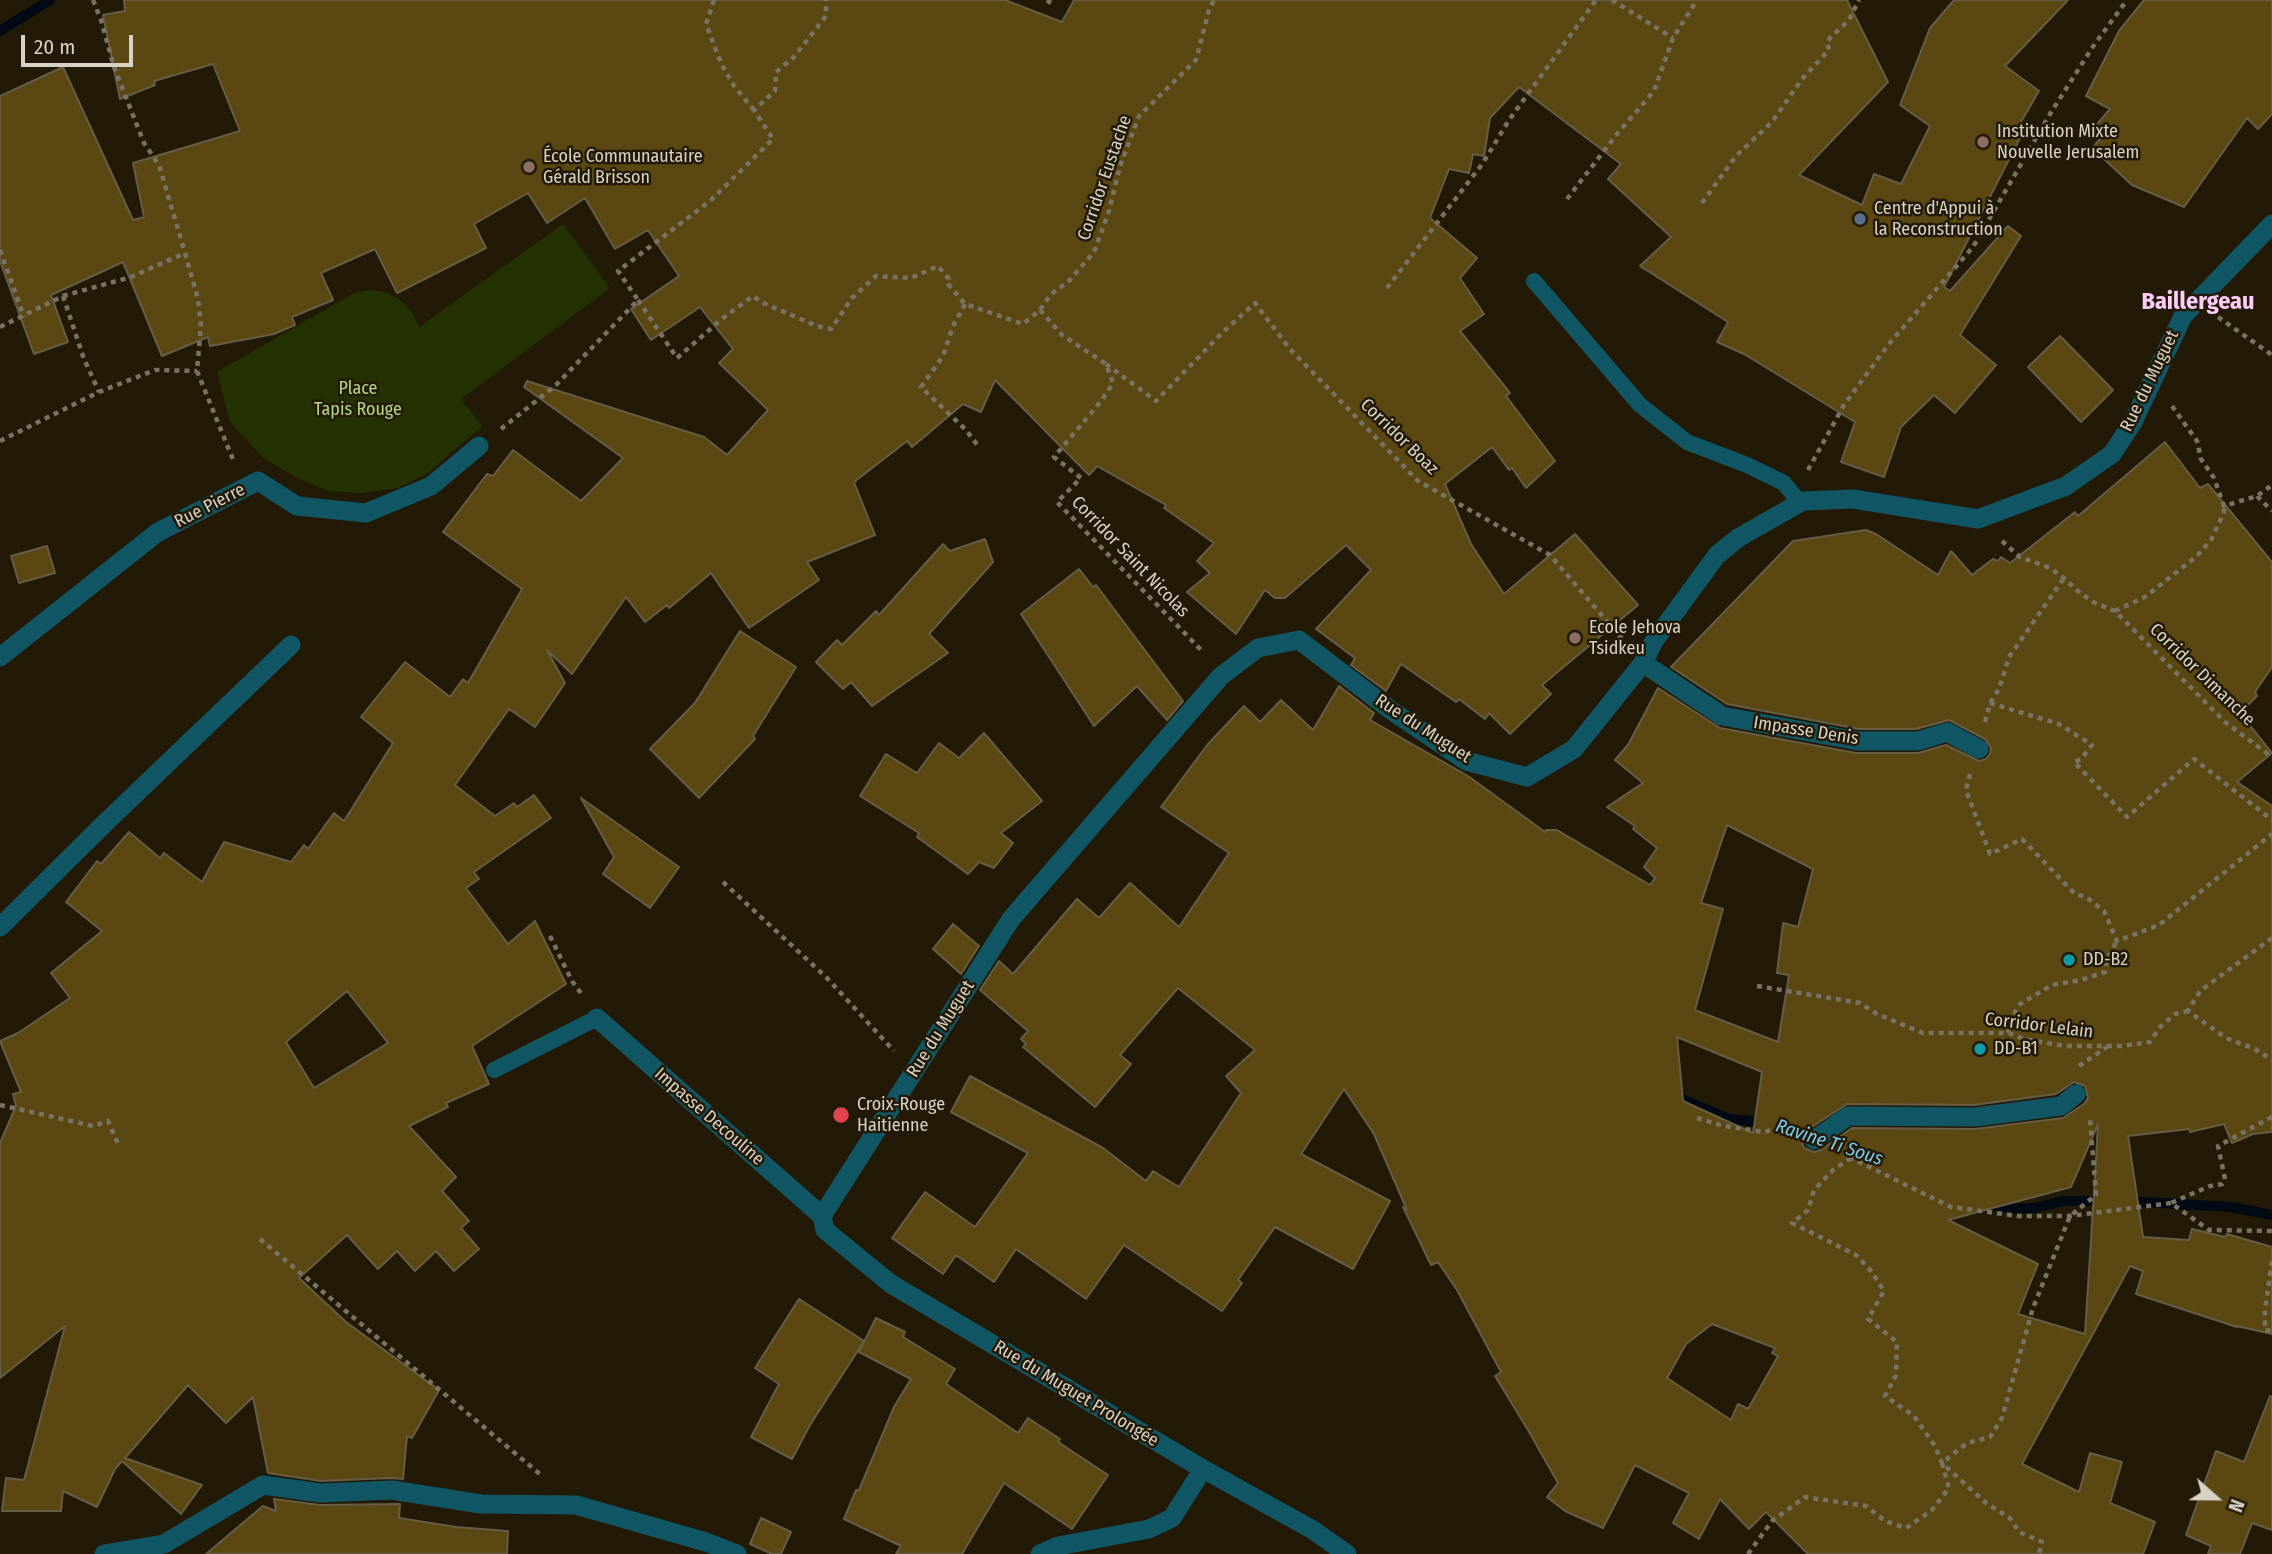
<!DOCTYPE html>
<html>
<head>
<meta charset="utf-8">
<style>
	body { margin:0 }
	#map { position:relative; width:2272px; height:1554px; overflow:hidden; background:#221a06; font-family:"Fira Sans Condensed",sans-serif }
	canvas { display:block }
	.north { position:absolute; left:2181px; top:1463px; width:70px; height:70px; -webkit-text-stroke:5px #221a06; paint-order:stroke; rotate:111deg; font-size:19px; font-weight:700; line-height:28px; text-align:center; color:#d7d2c6 }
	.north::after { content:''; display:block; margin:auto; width:24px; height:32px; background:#d7d2c6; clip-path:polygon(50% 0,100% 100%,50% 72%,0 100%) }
	.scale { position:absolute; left:21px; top:35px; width:112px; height:32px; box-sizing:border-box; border:4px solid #d7d2c6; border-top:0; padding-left:9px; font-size:21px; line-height:24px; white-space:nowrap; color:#d7d2c6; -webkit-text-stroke:5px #221a06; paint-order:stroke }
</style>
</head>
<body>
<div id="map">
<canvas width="2272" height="1554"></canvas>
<div class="north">N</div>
<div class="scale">20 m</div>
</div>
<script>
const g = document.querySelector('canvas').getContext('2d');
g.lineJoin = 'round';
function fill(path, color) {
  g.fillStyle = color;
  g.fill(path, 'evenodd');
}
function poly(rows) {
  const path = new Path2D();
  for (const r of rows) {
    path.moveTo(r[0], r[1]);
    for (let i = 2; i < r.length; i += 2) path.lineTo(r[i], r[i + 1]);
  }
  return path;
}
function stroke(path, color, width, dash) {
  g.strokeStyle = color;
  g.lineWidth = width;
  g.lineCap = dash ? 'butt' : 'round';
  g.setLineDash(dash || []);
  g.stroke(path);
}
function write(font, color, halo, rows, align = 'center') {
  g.font = font + ' "Fira Sans Condensed",sans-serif';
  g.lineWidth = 5;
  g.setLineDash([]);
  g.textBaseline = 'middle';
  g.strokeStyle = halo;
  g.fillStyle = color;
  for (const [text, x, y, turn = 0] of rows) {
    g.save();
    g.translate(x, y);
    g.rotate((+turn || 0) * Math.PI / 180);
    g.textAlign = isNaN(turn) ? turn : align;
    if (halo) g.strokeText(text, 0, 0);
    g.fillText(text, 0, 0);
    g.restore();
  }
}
fill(poly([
	[563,224,610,288,461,399,482,426,428,473,398,488,361,493,329,491,299,479,262,457,230,422,217,372,356,292,372,290,388,293,402,301,412,313,419,327]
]), '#233200');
stroke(poly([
	[0,31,50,0],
	[1671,1094,1729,1119,1769,1123],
	[2126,1201,2231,1207,2272,1215],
	[1987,1204,2015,1209,2035,1208,2063,1201,2106,1201]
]), '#000914', 10);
const building = poly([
	[124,0,1005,0,1062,22,1074,0,1847,0,1888,82,1799,175,1862,205,1874,174,1901,184,1930,126,1900,105,1930,28,1954,0,2068,0,2005,66,2039,91,2018,127,2024,130,1944,287,1950,291,2008,226,2021,236,1960,335,1996,365,1955,413,1934,395,1901,427,1884,477,1841,462,1855,422,1744,354,1717,342,1728,322,1640,266,1671,237,1608,179,1621,164,1519,87,1490,118,1484,156,1473,154,1469,173,1449,169,1430,218,1477,258,1460,278,1484,314,1460,331,1510,393,1506,396,1555,461,1526,488,1512,468,1509,470,1492,447,1445,484,1471,544,1504,594,1575,534,1638,605,1542,685,1551,694,1510,734,1489,713,1485,719,1459,699,1456,702,1401,664,1386,691,1351,665,1355,658,1316,629,1371,570,1346,545,1285,598,1275,598,1265,590,1236,634,1187,592,1210,573,1197,561,1214,543,1164,508,1166,505,1097,466,1089,475,995,380,981,412,963,404,912,447,907,441,854,482,875,535,807,562,819,580,749,628,711,573,669,608,667,605,645,622,626,597,572,674,547,650,565,683,535,727,509,709,455,785,495,816,514,803,517,807,534,795,551,818,474,872,479,879,466,888,508,944,535,921,566,984,472,1046,489,1084,446,1103,448,1107,409,1126,456,1177,442,1191,469,1221,461,1228,479,1249,454,1271,436,1251,415,1271,397,1251,378,1269,347,1235,299,1278,346,1322,439,1390,412,1438,407,1436,403,1479,391,1478,321,1481,268,1473,253,1397,226,1423,188,1385,125,1458,202,1485,181,1514,122,1461,115,1469,97,1507,63,1491,61,1511,2,1511,6,1478,24,1480,65,1326,0,1378,0,1143,16,1106,13,1094,21,1092,0,1041,18,1033,70,998,51,973,102,931,66,902,97,861,101,864,129,832,160,858,164,853,202,882,224,842,291,862,304,845,308,849,334,813,344,821,393,743,361,717,405,662,450,697,463,679,468,683,522,589,443,532,487,474,493,476,513,450,581,501,623,458,524,387,527,381,704,437,727,455,768,410,719,363,733,349,700,307,651,340,631,309,679,276,648,230,615,249,585,198,547,223,528,193,474,224,486,248,397,293,375,249,321,273,333,300,292,317,295,325,274,334,210,346,208,337,162,356,123,262,51,295,68,342,34,354,0,261,0,96,63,67,133,220,144,217,133,163,240,131,213,64,154,81,155,85,120,99,103,15,125,11,124,0],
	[347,991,388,1043,314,1088,286,1042,347,991],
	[2144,0,2272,0,2272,114,2258,129,2247,118,2184,207,2132,185,2092,148,2102,137,2093,129,2110,109,2086,96,2119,31,2144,0],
	[2060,336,2113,390,2081,422,2028,367,2060,336],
	[2165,442,2200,488,2208,484,2272,562,2272,667,2255,692,2257,696,2240,713,2272,753,2237,782,2272,806,2272,1132,2253,1134,2232,1143,2224,1124,2190,1132,2189,1129,2128,1136,2143,1237,2189,1240,2192,1229,2225,1237,2227,1234,2272,1247,2272,1334,2237,1326,2237,1327,2136,1294,2143,1271,2130,1266,2022,1464,2079,1492,2090,1453,2122,1462,2110,1503,2155,1522,2143,1554,1808,1554,1766,1512,1749,1529,1720,1499,1699,1539,1673,1523,1689,1493,1635,1465,1603,1528,1565,1511,1547,1497,1558,1483,1528,1430,1495,1376,1501,1372,1457,1290,1438,1262,1431,1265,1403,1207,1407,1210,1374,1134,1344,1089,1301,1154,1390,1201,1353,1269,1275,1227,1238,1280,1242,1283,1222,1311,1124,1245,1086,1299,1016,1249,994,1282,956,1255,943,1274,892,1238,925,1192,975,1227,1028,1153,951,1112,970,1076,1103,1148,1146,1181,1153,1171,1179,1187,1241,1093,1226,1076,1255,1050,1178,988,1120,1055,1131,1064,1095,1107,1023,1047,1026,1044,1021,1039,1028,1031,980,990,999,961,1013,974,1077,899,1099,918,1130,883,1179,927,1229,853,1161,807,1208,744,1244,706,1260,722,1281,700,1313,730,1339,686,1374,713,1370,720,1468,776,1545,832,1546,830,1557,830,1650,885,1655,878,1644,867,1657,848,1633,829,1635,826,1607,807,1643,783,1615,760,1628,745,1658,688,1720,728,1856,753,1918,753,1946,745,1979,761,1986,759,1990,754,1991,748,1985,739,1949,720,1916,729,1859,729,1727,704,1671,667,1793,541,1866,530,1876,534,1938,575,1951,551,1972,575,1993,559,1998,561,2001,557,2010,563,2075,512,2078,516,2165,442],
	[1727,825,1813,869,1798,927,1783,923,1777,973,1789,975,1778,1042,1695,1010,1723,909,1701,903,1727,825],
	[1677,1037,1762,1072,1753,1133,1683,1101,1677,1037],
	[2074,1082,2085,1086,2088,1098,2084,1104,2063,1118,1975,1129,1852,1128,1821,1150,1814,1152,1804,1148,1802,1142,1803,1136,1807,1130,1847,1104,1974,1105,2056,1094,2074,1082],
	[2098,1124,2096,1161,2085,1334,2018,1314,2038,1264,1948,1220,2071,1187,2098,1124],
	[1712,1324,1775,1348,1772,1353,1778,1356,1748,1409,1738,1404,1731,1420,1667,1378,1686,1344,1712,1324],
	[985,539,993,562,929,634,948,653,872,706,851,682,843,689,816,662,837,640,842,645,876,611,879,615,943,544,950,551,985,539],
	[47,546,55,573,19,583,11,556,47,546],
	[1079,569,1093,587,1096,585,1183,701,1167,720,1137,686,1094,726,1021,614,1079,569],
	[740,631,796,667,753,736,755,739,699,798,650,749,695,703,740,631],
	[984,733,1042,801,1001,833,1013,843,994,868,979,862,968,874,917,837,919,833,860,796,886,754,917,773,939,743,959,758,984,733],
	[581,798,679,867,650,908,603,874,614,857,581,798],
	[953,924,979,946,961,974,933,949,953,924],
	[799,1299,864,1341,810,1425,792,1459,751,1437,779,1384,755,1368,799,1299],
	[876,1318,905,1332,903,1337,955,1369,946,1384,1018,1433,1028,1418,1060,1439,1058,1442,1108,1475,1072,1529,1004,1483,962,1554,896,1554,901,1546,844,1519,856,1490,859,1490,894,1407,911,1379,859,1352,876,1318],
	[2270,1396,2272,1397,2272,1530,2252,1523,2240,1554,2208,1554,2211,1546,2186,1535,2216,1451,2244,1462,2270,1396],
	[274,1499,320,1505,400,1504,399,1518,456,1527,508,1531,507,1554,206,1554,263,1506,276,1511,274,1499],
	[761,1518,791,1532,781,1554,772,1554,750,1544,761,1518]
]);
fill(building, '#5b4712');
stroke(building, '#665d47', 2);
stroke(poly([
	[93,0,101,20,114,67,144,143,159,165,185,253],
	[714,0,706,24,721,63,734,86,754,110],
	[1047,0,1052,4],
	[1612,0,1673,38],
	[1567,199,1617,134,1654,91,1673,38,1697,0],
	[1702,203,1736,156,1772,122,1802,79,1829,50,1827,41,1849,20,1859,0],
	[0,250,24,317],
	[1387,288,1483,163,1509,120,1596,0],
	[63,296,84,359,99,392],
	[638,300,677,358,723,318,753,296,761,302,817,326,831,329,852,298,876,276,911,278,938,266,949,279,948,284,965,304,1023,324,1040,310,1051,294,1068,282,1094,252,1109,211,1120,166,1139,116,1196,60,1209,10,1214,0],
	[965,304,953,326,943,356,921,387,966,430,978,446],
	[1040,310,1062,335,1106,364,1113,383,1102,400,1054,457,1081,478,1057,502,1204,653],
	[2218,317,2272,355],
	[0,327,63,296,131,277,185,253,198,299,201,326,197,371,234,462],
	[1106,364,1156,401,1223,332,1255,303,1290,349,1418,481,1550,555,1624,641],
	[2172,406,2197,441,2201,459,2214,478,2224,506,2257,496,2272,485],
	[501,429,556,385,638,300,618,271,710,201,773,139,754,110,775,91,776,72,794,57,826,16,826,0],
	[0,441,99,392,155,370,197,371],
	[1808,470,1844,405,1888,345,1973,247,2050,114,2092,48,2127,0],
	[2257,496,2272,511],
	[2002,541,2020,557,2050,568,2064,578,2079,592,2093,602,2115,611,2225,722,2272,757],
	[2115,611,2145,597,2197,556,2211,540,2224,512,2224,506],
	[1990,703,2059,724,2092,745,2081,759,2074,762,2127,817,2194,759,2272,820],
	[1985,722,1990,703,1999,689,2009,657,2064,578],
	[1970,774,1966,790,1990,854,2022,839,2075,894,2086,897,2104,911,2117,941,2159,925,2272,834],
	[723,882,826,977,894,1051],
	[550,936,572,981,583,996],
	[2272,938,2200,991,2188,1011,2226,1038,2255,1049,2272,1060],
	[1757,986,1860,1003,1877,1014,1923,1033,2008,1033,2024,1039,2064,1046,2122,1046,2150,1042,2160,1027,2175,1014,2188,1011],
	[2008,1033,2012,1017,2020,1004,2052,985,2081,980,2105,972,2107,959,2117,941],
	[2079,1066,2107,1047],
	[0,1105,93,1126,108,1121,119,1146],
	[2272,1117,2218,1146,2225,1179,2222,1184,2210,1186,2171,1203,2209,1230,2272,1231],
	[1697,1118,1724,1126,1764,1132,1781,1128,1787,1132],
	[1849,1157,1951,1207,2018,1216,2070,1216,2171,1203],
	[1851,1158,1833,1170,1814,1190,1808,1210,1792,1223,1856,1255,1872,1272,1884,1291,1868,1319,1897,1342,1896,1375,1885,1396,1914,1416,1935,1446,1942,1463,1986,1503,2010,1518,2019,1532,2042,1542,2039,1554],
	[260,1239,541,1475],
	[2272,1261,2265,1310,2265,1330,2272,1331],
	[1748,1554,1772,1521,1805,1497,1866,1506,1885,1521,1906,1528,1932,1510,1949,1488,1942,1463,1967,1443,1990,1437,2002,1418,2033,1308,2070,1216,2096,1195,2090,1119]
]), '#797363', 4.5, [5, 5]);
stroke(poly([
	[1534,281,1640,405,1687,442,1747,465,1784,483,1800,503],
	[494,1070,597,1018]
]), '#115665', 16);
stroke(poly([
	[1814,1140,1848,1116,1975,1117,2061,1106,2076,1094]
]), '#115665', 19);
stroke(poly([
	[0,657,158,532,258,481,297,506,366,513,431,486,479,446],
	[1643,663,1722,716,1858,741,1918,741,1947,732,1979,749],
	[0,927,104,824,291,645],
	[597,1018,822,1216],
	[822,1216,1011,919,1221,676,1258,648,1299,640,1392,711,1466,761,1527,777,1574,749,1643,663,1654,641,1717,555,1738,538,1803,501,1853,499,1978,519,2066,486,2112,454,2133,422,2183,316,2272,224],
	[822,1216,825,1230,891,1284,1203,1469,1313,1530,1347,1554],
	[104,1554,164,1544,263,1485,320,1493,392,1490,481,1504,576,1505,706,1542,737,1554],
	[1040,1554,1058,1546,1149,1529,1172,1518,1203,1469]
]), '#115665', 19);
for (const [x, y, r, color] of [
	[1983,142,7,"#8d6e63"],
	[529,167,7,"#8d6e63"],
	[1860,219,7,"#5c6f8a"],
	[1575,638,7,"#8d6e63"],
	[2069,960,7,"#0f9aa8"],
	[1980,1049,7,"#0f9aa8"],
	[841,1115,9,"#e0444e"]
]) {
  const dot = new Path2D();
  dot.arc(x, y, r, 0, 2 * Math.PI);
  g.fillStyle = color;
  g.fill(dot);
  stroke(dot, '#221a06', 2.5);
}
write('18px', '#d7d2c6', '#221a06', [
	["Institution Mixte",1997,132],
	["Nouvelle Jerusalem",1997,153],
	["École Communautaire",543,157],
	["Gérald Brisson",543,178],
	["Centre d'Appui à",1874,209],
	["la Reconstruction",1874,230],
	["Ecole Jehova",1589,628],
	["Tsidkeu",1589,649],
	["DD-B2",2083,960],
	["DD-B1",1994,1049],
	["Croix-Rouge",857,1105],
	["Haitienne",857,1126]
], 'left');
write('18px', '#d7d2c6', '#221a06', [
	["Corridor Eustache",1105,178,-71],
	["Rue du Muguet",2150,381,-64],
	["Corridor Boaz",1399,437,44],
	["Rue Pierre",210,506,-27],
	["Corridor Saint Nicolas",1130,557,46],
	["Corridor Dimanche",2202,675,44],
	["Rue du Muguet",1423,729,33],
	["Impasse Denis",1806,731,9],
	["Corridor Lelain",2039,1026,7],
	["Rue du Muguet",941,1029,-58],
	["Impasse Decouline",709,1117,41],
	["Rue du Muguet Prolongée",1076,1394,31]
]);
write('18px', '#b5d77d', '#221a06', [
	["Place",358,389],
	["Tapis Rouge",358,410]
]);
write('italic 19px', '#7acbf3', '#221a06', [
	["Ravine Ti Sous",1829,1143,18]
]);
write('bold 24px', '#fdccf8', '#221a06', [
	["Baillergeau",2198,302]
]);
</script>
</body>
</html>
